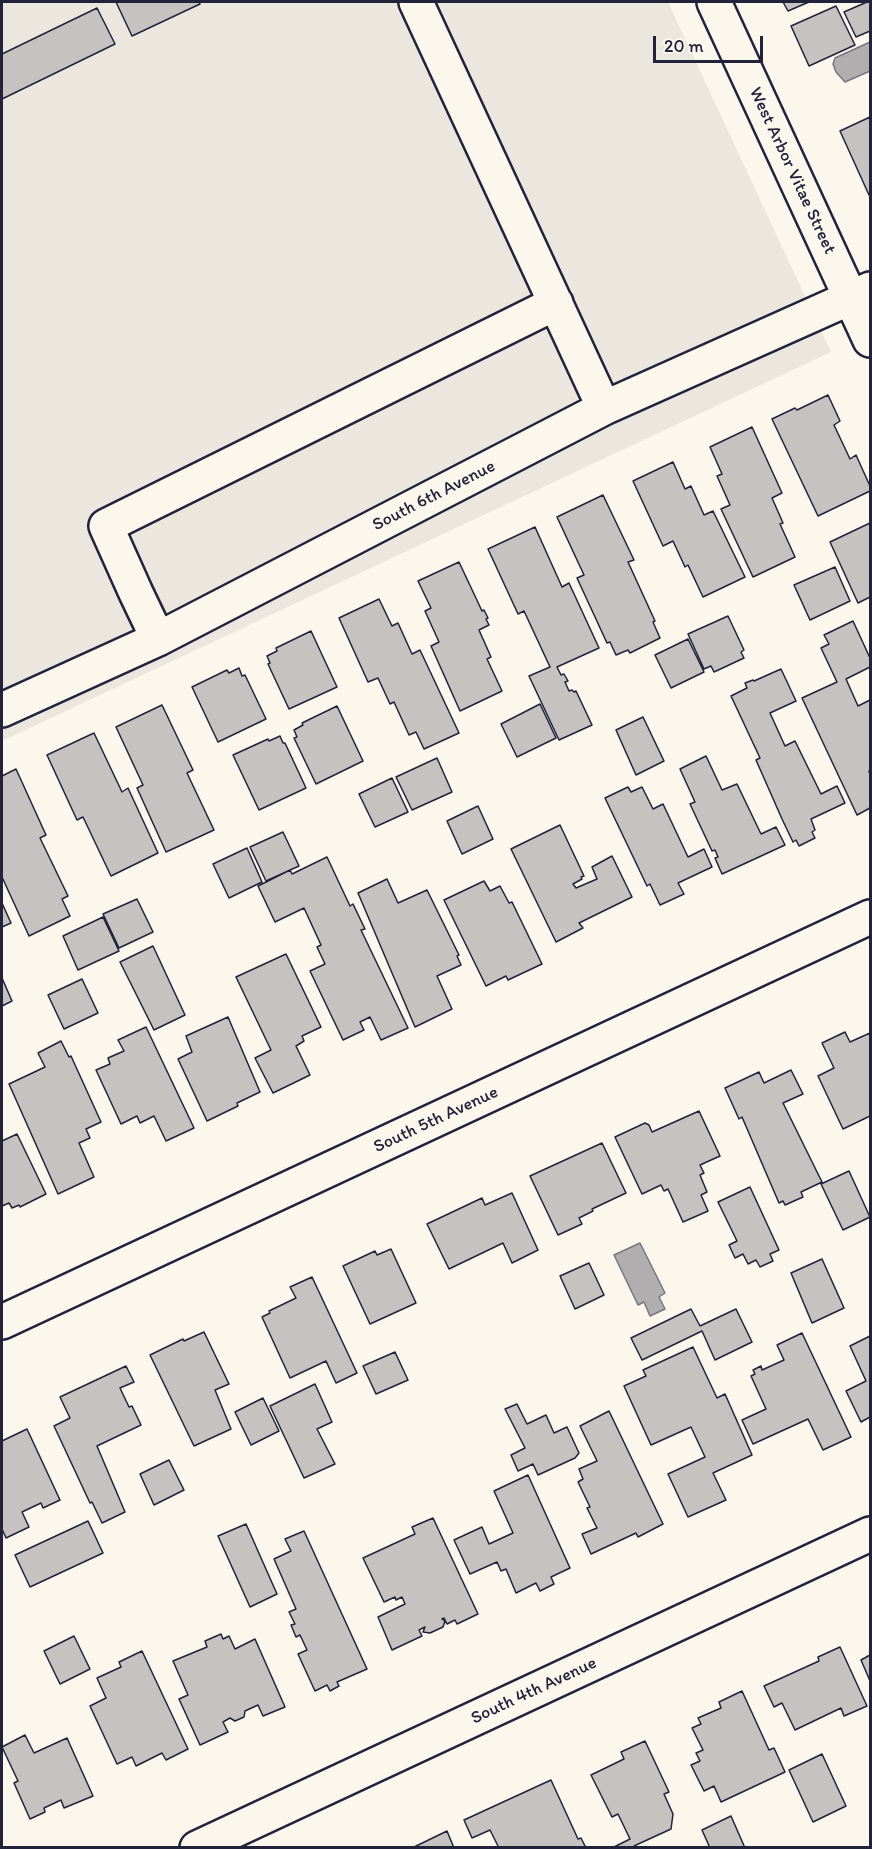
<!DOCTYPE html>
<html>
<head>
<meta charset="utf-8">
<style>
	body { margin:0 }
	#map { position:relative; width:872px; height:1849px; overflow:hidden; background:#fbf7ec; font-family:Itim,sans-serif }
	canvas { display:block }
	.frame { position:absolute; inset:0; border:3px solid #22223b; pointer-events:none }
	.scale { position:absolute; left:653px; top:36px; width:110px; height:27px; box-sizing:border-box; border:3px solid #22223b; border-top:0; padding-left:8px; font-size:18px; line-height:21px; white-space:nowrap; color:#22223b; -webkit-text-stroke:4px #fbf7ec; paint-order:stroke }
</style>
</head>
<body>
<div id="map">
<canvas width="872" height="1849"></canvas>
<div class="frame"></div>
<div class="scale">20 m</div>
</div>
<script>
const g = document.querySelector('canvas').getContext('2d');
g.lineJoin = 'round';
function fill(path, color) {
  g.fillStyle = color;
  g.fill(path, 'evenodd');
}
function poly(rows) {
  const path = new Path2D();
  for (const r of rows) {
    path.moveTo(r[0], r[1]);
    for (let i = 2; i < r.length; i += 2) path.lineTo(r[i], r[i + 1]);
  }
  return path;
}
function stroke(path, color, width, dash) {
  g.strokeStyle = color;
  g.lineWidth = width;
  g.lineCap = dash ? 'butt' : 'round';
  g.setLineDash(dash || []);
  g.stroke(path);
}
function write(font, color, halo, rows, align = 'center') {
  g.font = font + ' Itim,sans-serif';
  g.lineWidth = 4.5;
  g.setLineDash([]);
  g.textBaseline = 'middle';
  g.strokeStyle = halo;
  g.fillStyle = color;
  for (const [text, x, y, turn = 0] of rows) {
    g.save();
    g.translate(x, y);
    g.rotate((+turn || 0) * Math.PI / 180);
    g.textAlign = isNaN(turn) ? turn : align;
    if (halo) g.strokeText(text, 0, 0);
    g.fillText(text, 0, 0);
    g.restore();
  }
}
fill(poly([
	[2,2,668,2,831,352,2,741]
]), '#ebe7df');
const water = poly([
	[870,42,870,71,845,82,836,72,833,64,835,58,870,42],
	[640,1243,665,1293,659,1297,665,1309,650,1316,644,1302,638,1305,614,1255,640,1243]
]);
fill(water, '#b1aeb0');
stroke(water, '#787681', 1.5);
const building = poly([
	[116,2,199,2,200,4,132,36,116,2],
	[783,2,809,2,788,11,783,2],
	[867,2,870,2,870,31,856,37,844,12,867,2],
	[836,6,855,45,809,66,791,26,836,6],
	[97,8,115,44,2,99,2,54,97,8],
	[870,117,870,195,869,195,840,131,870,117],
	[828,395,840,421,834,425,850,459,856,455,870,486,870,491,818,516,772,419,795,408,797,410,828,395],
	[752,427,782,493,772,498,783,523,780,524,795,557,753,577,721,509,730,505,717,476,722,474,710,447,752,427],
	[673,462,685,489,691,486,704,515,713,511,745,577,703,597,688,565,685,567,673,541,663,546,633,481,673,462],
	[603,495,634,560,628,562,655,621,653,622,660,638,630,653,628,650,616,655,610,642,607,643,577,578,584,575,557,517,603,495],
	[870,523,870,597,858,603,830,542,870,523],
	[535,527,562,587,569,583,599,648,557,667,561,675,564,674,568,681,565,682,569,691,572,690,574,692,576,691,592,725,559,740,529,676,550,667,524,611,518,614,488,549,535,527],
	[459,562,482,611,484,610,488,618,486,619,489,625,479,630,491,657,487,659,502,691,460,711,431,646,439,642,425,611,431,608,418,581,459,562],
	[835,567,850,601,810,620,794,585,835,567],
	[379,599,392,626,398,623,412,654,420,650,459,733,424,749,416,732,409,735,394,702,390,704,378,678,368,682,339,618,379,599],
	[728,616,744,650,741,652,744,658,714,672,711,666,704,669,688,634,728,616],
	[853,621,870,658,870,667,846,679,858,706,870,700,870,770,869,771,870,775,870,808,857,815,802,698,837,682,821,648,829,644,824,635,853,621],
	[311,631,337,687,289,709,268,664,270,663,267,656,277,651,276,648,311,631],
	[688,639,704,672,671,688,655,655,688,639],
	[239,668,242,676,245,675,266,719,218,742,192,687,227,670,229,673,239,668],
	[781,669,796,701,770,713,785,746,795,741,821,794,837,786,845,803,811,819,815,830,812,832,815,838,799,846,796,840,793,842,782,819,756,760,760,758,731,696,747,688,745,683,753,680,754,681,781,669],
	[540,704,556,738,517,757,501,724,540,704],
	[162,705,193,770,187,773,214,830,166,852,137,788,143,785,116,727,162,705],
	[337,706,363,761,316,784,294,738,297,737,294,730,303,725,302,723,337,706],
	[643,717,664,761,636,775,616,730,643,717],
	[94,733,122,792,128,788,158,853,111,876,83,817,77,820,47,755,94,733],
	[280,736,283,743,285,743,306,788,259,810,233,755,268,739,269,741,280,736],
	[706,756,722,790,737,784,761,834,776,827,785,845,722,874,715,858,718,857,715,850,712,851,690,804,695,802,680,769,706,756],
	[437,758,452,792,412,810,396,777,437,758],
	[16,769,46,835,40,838,68,896,62,899,70,916,29,936,2,877,2,776,16,769],
	[392,778,408,812,375,827,359,794,392,778],
	[628,787,631,792,642,787,653,809,663,804,688,857,704,849,712,867,678,883,684,894,660,905,650,884,647,886,605,798,628,787],
	[478,806,493,839,462,854,447,821,478,806],
	[560,825,584,876,581,877,582,879,573,884,576,888,597,879,592,867,612,856,632,897,579,923,583,928,556,942,511,849,560,825],
	[283,832,299,866,266,881,250,847,283,832],
	[247,848,262,882,229,898,213,864,247,848],
	[327,857,350,906,353,904,365,929,361,930,408,1028,381,1040,370,1017,360,1022,364,1030,343,1040,310,971,325,964,317,947,321,945,304,908,275,922,258,886,290,870,292,874,327,857],
	[387,879,398,903,427,890,459,955,457,956,461,965,437,976,452,1009,415,1027,358,893,387,879],
	[484,881,490,891,500,886,509,903,512,902,542,964,508,980,506,976,486,986,444,900,484,881],
	[137,899,153,932,119,948,103,914,137,899],
	[2,903,11,923,2,927,2,903],
	[103,917,119,951,78,970,63,936,103,917],
	[153,946,185,1015,154,1030,120,962,153,946],
	[286,954,321,1027,302,1036,304,1041,296,1046,310,1075,273,1093,255,1058,271,1050,236,977,286,954],
	[2,978,12,1001,2,1006,2,978],
	[82,979,98,1013,64,1029,48,995,82,979],
	[228,1017,260,1092,237,1103,238,1106,207,1121,178,1059,192,1052,186,1036,228,1017],
	[146,1027,194,1128,166,1141,154,1116,140,1123,137,1116,121,1124,96,1070,110,1064,108,1058,124,1051,118,1040,146,1027],
	[845,1032,850,1042,870,1033,870,1116,843,1129,818,1076,834,1068,822,1043,845,1032],
	[61,1041,69,1057,71,1056,101,1122,86,1129,90,1138,79,1143,94,1177,58,1194,9,1084,45,1067,38,1053,61,1041],
	[791,1070,803,1094,783,1103,822,1182,801,1192,803,1197,785,1205,783,1201,779,1203,742,1117,739,1119,725,1088,759,1072,764,1083,791,1070],
	[699,1111,720,1156,700,1165,704,1173,700,1175,707,1192,701,1195,708,1211,683,1222,668,1189,664,1191,661,1185,642,1194,615,1137,645,1123,649,1125,652,1132,699,1111],
	[17,1134,46,1194,20,1207,19,1205,12,1208,9,1203,2,1206,2,1141,17,1134],
	[602,1143,626,1193,592,1209,593,1211,579,1218,582,1224,558,1235,530,1176,602,1143],
	[849,1171,870,1217,843,1230,821,1184,849,1171],
	[750,1187,779,1250,770,1254,773,1261,760,1267,756,1260,748,1264,743,1254,735,1258,729,1245,737,1241,718,1202,750,1187],
	[512,1193,538,1250,512,1263,503,1243,449,1269,427,1224,482,1198,485,1205,512,1193],
	[391,1249,416,1303,370,1324,343,1266,375,1251,377,1255,391,1249],
	[822,1259,844,1308,812,1323,791,1273,822,1259],
	[589,1263,604,1295,575,1309,560,1276,589,1263],
	[312,1277,357,1373,336,1383,326,1361,290,1378,262,1317,270,1313,269,1311,296,1298,290,1287,312,1277],
	[691,1309,700,1326,736,1309,752,1342,715,1360,702,1331,642,1360,631,1338,691,1309],
	[204,1332,229,1384,215,1390,231,1429,194,1446,150,1355,183,1339,184,1341,204,1332],
	[802,1333,851,1437,823,1450,808,1419,753,1444,742,1420,766,1409,751,1376,755,1374,753,1370,761,1366,762,1370,784,1360,777,1345,802,1333],
	[870,1336,870,1417,861,1422,846,1391,866,1381,850,1346,870,1336],
	[693,1347,717,1398,725,1394,752,1455,713,1473,726,1500,688,1517,668,1474,705,1457,691,1427,651,1445,624,1386,646,1376,643,1370,693,1347],
	[395,1352,408,1380,376,1394,363,1366,395,1352],
	[126,1366,134,1382,120,1388,129,1407,132,1406,141,1425,97,1446,125,1512,102,1523,92,1502,90,1503,54,1426,70,1418,60,1397,126,1366],
	[315,1384,332,1422,317,1429,335,1464,304,1478,270,1406,315,1384],
	[263,1398,279,1431,251,1445,235,1412,263,1398],
	[517,1404,527,1424,546,1415,554,1433,567,1427,579,1453,575,1458,538,1475,533,1464,518,1471,511,1455,525,1448,505,1409,517,1404],
	[609,1411,663,1524,638,1537,636,1533,591,1554,582,1534,597,1528,587,1508,590,1507,578,1482,583,1479,579,1469,597,1461,580,1426,609,1411],
	[27,1429,60,1500,43,1508,41,1503,22,1512,29,1527,6,1538,2,1529,2,1441,27,1429],
	[169,1460,184,1490,154,1505,140,1474,169,1460],
	[528,1475,570,1568,551,1577,554,1584,540,1591,536,1583,516,1593,506,1569,501,1571,497,1562,470,1574,454,1540,482,1527,489,1544,513,1533,494,1491,528,1475],
	[433,1518,478,1614,457,1624,455,1620,447,1624,444,1618,442,1619,445,1621,443,1627,430,1633,423,1632,425,1627,419,1630,422,1636,392,1650,378,1617,405,1604,402,1597,396,1600,395,1597,384,1602,363,1558,415,1534,412,1527,433,1518],
	[88,1521,103,1553,30,1587,15,1555,88,1521],
	[246,1524,277,1594,250,1607,218,1536,246,1524],
	[304,1531,367,1669,337,1682,339,1686,330,1691,327,1685,315,1691,298,1654,307,1650,300,1635,296,1637,291,1625,295,1624,289,1612,296,1609,274,1559,291,1551,285,1539,304,1531],
	[221,1634,223,1639,229,1636,235,1649,255,1639,285,1707,263,1716,258,1705,245,1711,244,1717,235,1721,230,1718,223,1722,228,1732,200,1745,179,1699,188,1695,173,1661,207,1647,205,1641,221,1634],
	[74,1636,90,1669,60,1684,44,1651,74,1636],
	[840,1647,867,1706,844,1716,841,1708,795,1730,782,1703,774,1707,764,1686,819,1661,818,1657,840,1647],
	[142,1651,188,1749,166,1760,162,1753,136,1766,132,1757,117,1764,90,1706,106,1698,97,1678,121,1667,119,1662,142,1651],
	[870,1655,870,1681,861,1660,870,1655],
	[742,1691,769,1750,774,1748,785,1772,721,1802,714,1786,704,1791,691,1765,700,1761,696,1753,703,1750,692,1728,701,1724,698,1718,721,1708,719,1702,742,1691],
	[25,1735,34,1753,67,1738,93,1796,64,1808,61,1800,44,1808,45,1812,30,1819,14,1783,18,1781,2,1747,25,1735],
	[645,1741,669,1792,664,1794,673,1814,671,1829,634,1846,634,1848,612,1848,630,1839,618,1814,612,1817,591,1775,624,1759,621,1752,645,1741],
	[822,1754,846,1806,813,1822,789,1770,822,1754],
	[551,1780,578,1839,581,1838,586,1848,499,1848,490,1830,472,1838,464,1820,551,1780],
	[731,1816,745,1848,710,1848,702,1830,731,1816],
	[447,1831,454,1848,412,1848,447,1831]
]);
fill(building, '#c6c2c0');
stroke(building, '#22223b', 1.5);
const minor = poly([
	[416,2,604,408],
	[714,2,870,340],
	[158,639,136,593,106,526,556,303],
	[2,710,158,639,604,408,870,289],
	[2,1322,870,917],
	[197,1848,870,1534]
]);
stroke(minor, '#22223b', 38);
stroke(minor, '#fbf7ec', 33);
write('18px', '#22223b', '#fbf7ec', [
	["West Arbor Vitae Street",792,171,65],
	["South 6th Avenue",434,496,-27],
	["South 5th Avenue",436,1120,-25],
	["South 4th Avenue",534,1691,-25]
]);
</script>
</body>
</html>
